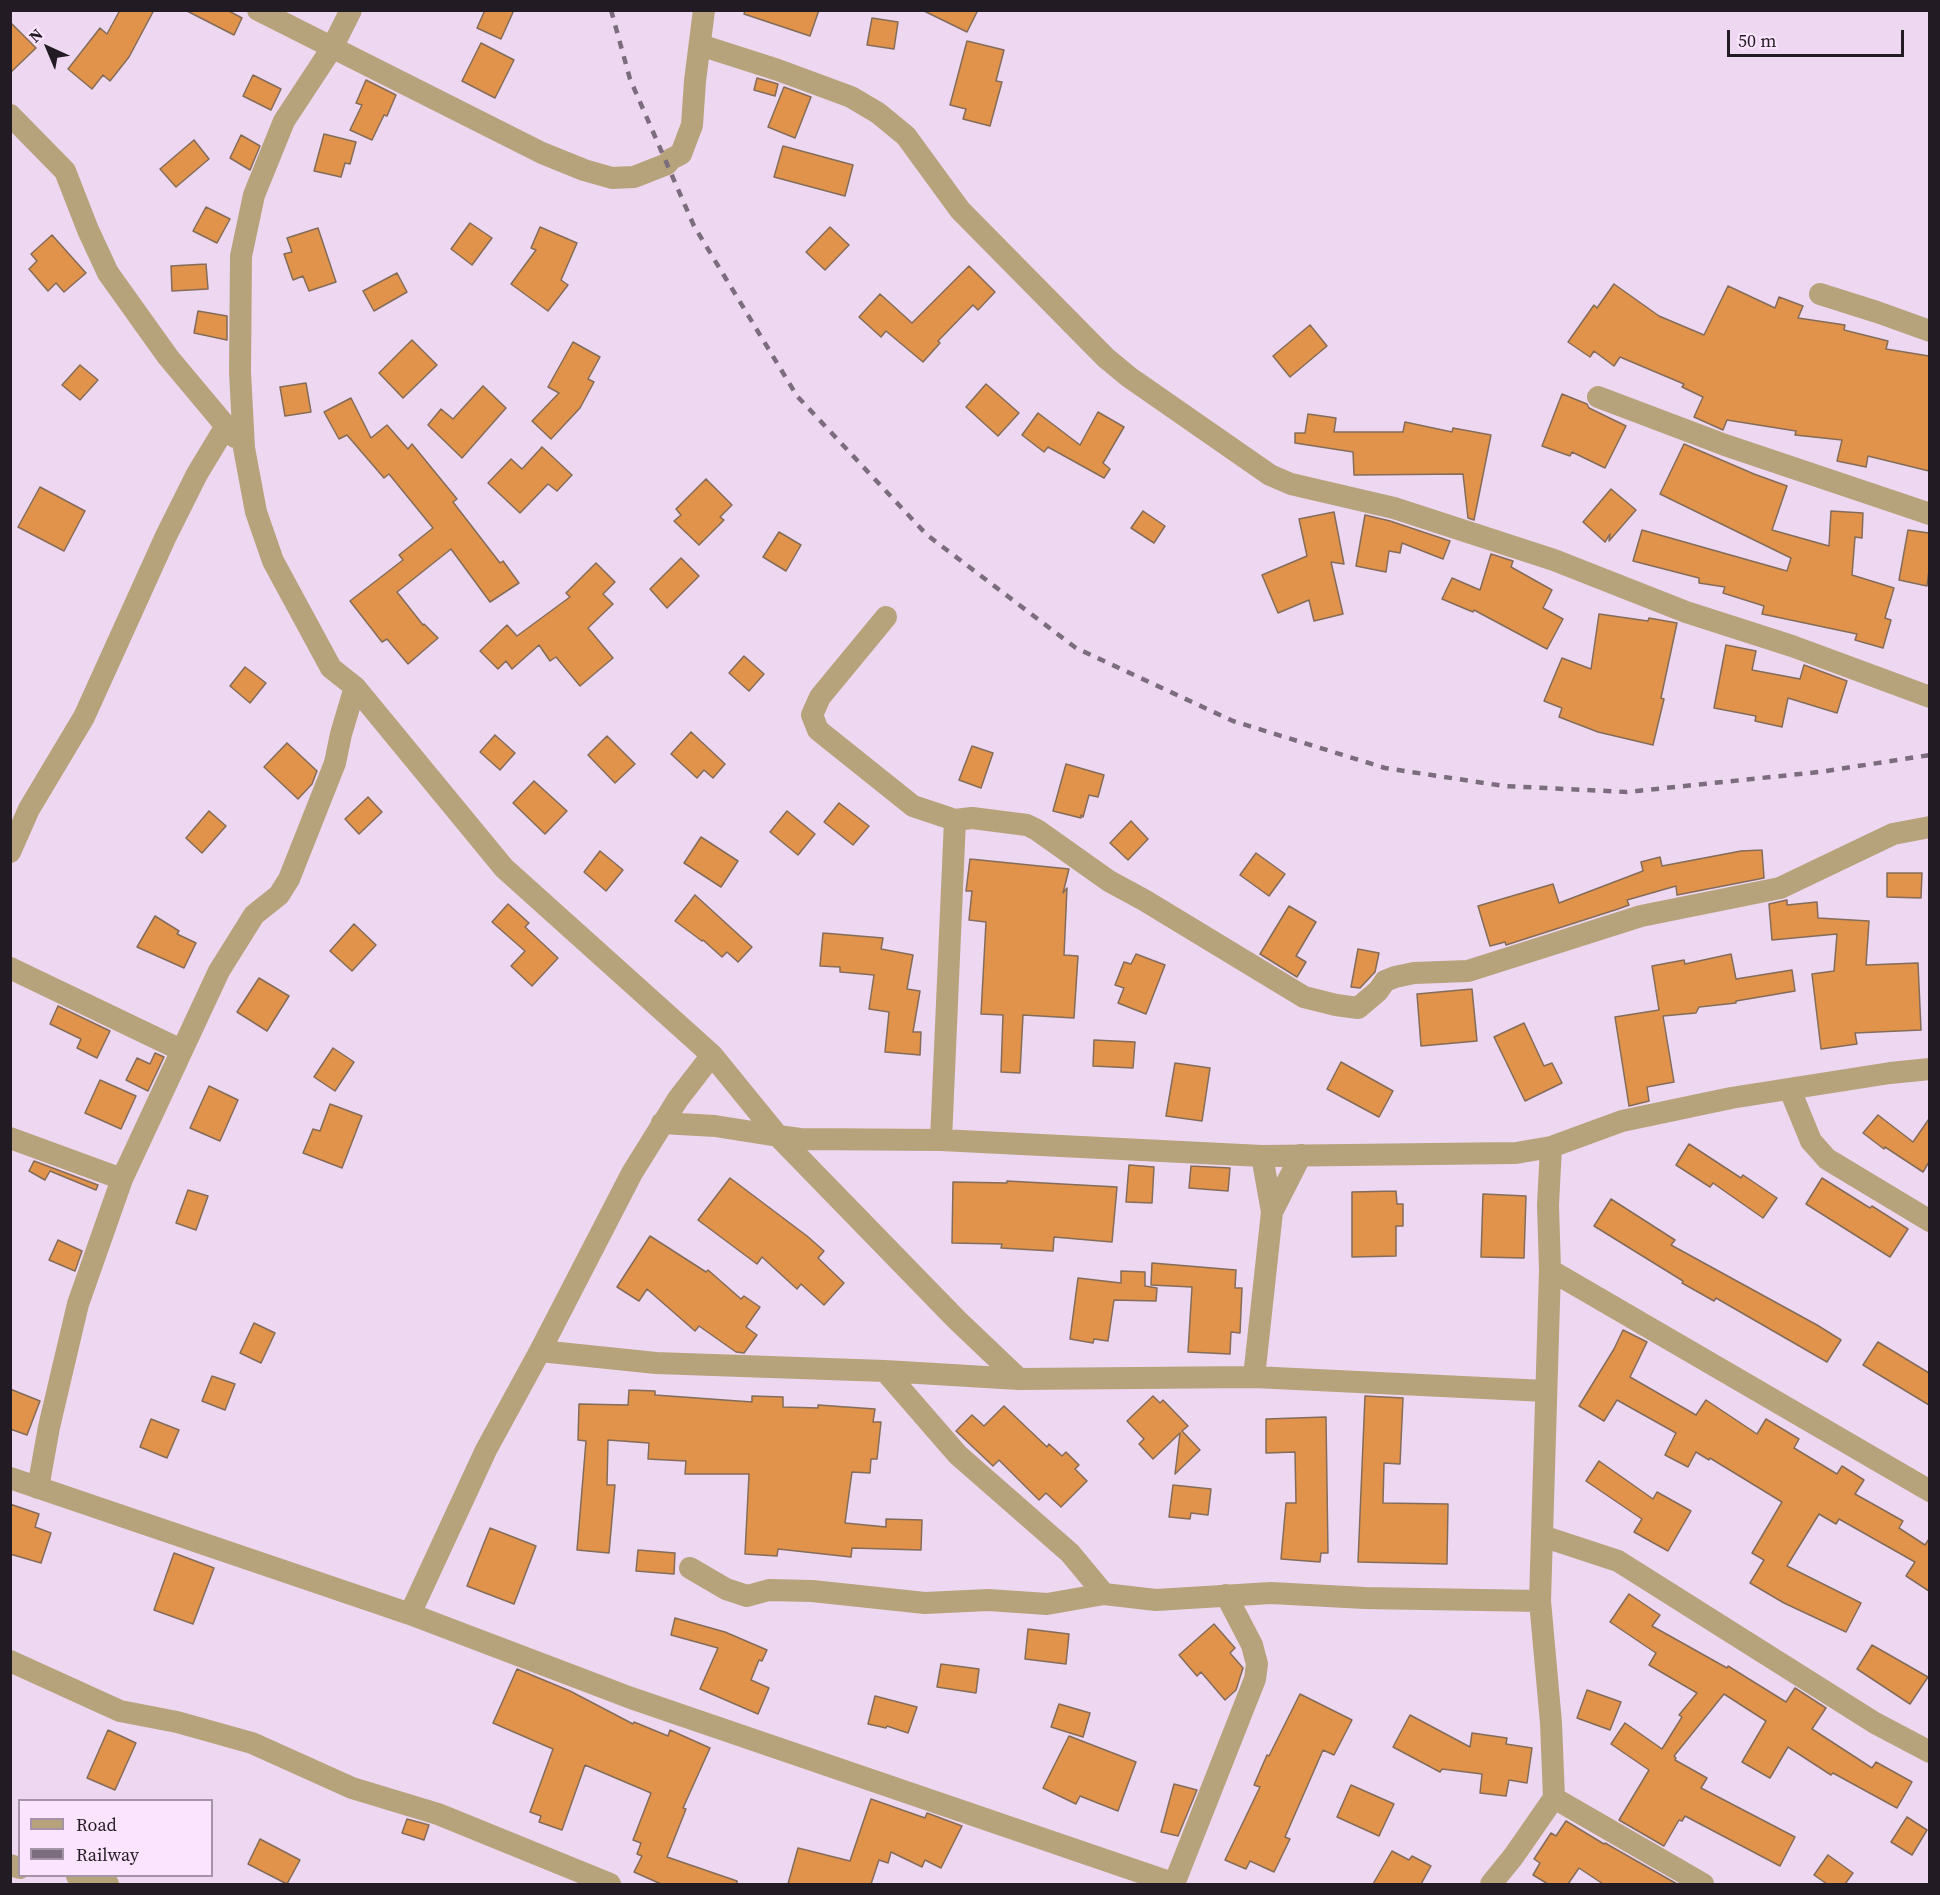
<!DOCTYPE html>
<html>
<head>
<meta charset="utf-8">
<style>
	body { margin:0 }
	#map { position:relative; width:1940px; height:1895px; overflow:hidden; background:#eed7f1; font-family:"Source Serif 4",serif }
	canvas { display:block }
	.frame { position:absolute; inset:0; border:12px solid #231b24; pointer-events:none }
	.legend { position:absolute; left:18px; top:1799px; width:195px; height:78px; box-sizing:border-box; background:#fbe4fe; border:2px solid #a594a7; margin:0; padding:8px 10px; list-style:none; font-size:18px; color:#231b24 }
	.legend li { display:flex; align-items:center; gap:12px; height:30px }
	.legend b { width:30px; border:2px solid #a594a7 }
	.north { position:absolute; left:18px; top:18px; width:60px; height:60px; -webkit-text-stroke:4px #fbe4fe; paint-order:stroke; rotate:316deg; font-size:16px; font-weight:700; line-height:24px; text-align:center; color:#231b24 }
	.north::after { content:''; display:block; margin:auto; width:21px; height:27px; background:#231b24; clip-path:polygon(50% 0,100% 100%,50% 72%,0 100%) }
	.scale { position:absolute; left:1727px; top:30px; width:177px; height:27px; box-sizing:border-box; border:3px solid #231b24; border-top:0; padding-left:8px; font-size:18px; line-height:21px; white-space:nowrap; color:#231b24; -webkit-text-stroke:4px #fbe4fe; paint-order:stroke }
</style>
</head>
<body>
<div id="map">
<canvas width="1940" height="1895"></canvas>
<div class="frame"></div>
<ul class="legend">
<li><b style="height:8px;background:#b7a37b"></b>Road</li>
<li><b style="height:8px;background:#7c6d7e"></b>Railway</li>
</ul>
<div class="north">N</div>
<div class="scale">50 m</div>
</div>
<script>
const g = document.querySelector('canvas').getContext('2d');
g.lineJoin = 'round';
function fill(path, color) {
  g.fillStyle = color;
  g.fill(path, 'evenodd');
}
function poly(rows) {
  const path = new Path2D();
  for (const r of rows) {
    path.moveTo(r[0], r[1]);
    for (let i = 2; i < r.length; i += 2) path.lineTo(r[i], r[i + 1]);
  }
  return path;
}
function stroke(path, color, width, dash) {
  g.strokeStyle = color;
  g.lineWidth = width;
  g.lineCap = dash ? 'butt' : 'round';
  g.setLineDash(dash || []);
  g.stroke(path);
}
const building = poly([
	[120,10,154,10,129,57,110,81,103,75,92,89,68,69,100,28,107,34,120,10],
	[185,10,227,10,242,18,234,35,185,10],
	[485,10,514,10,501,39,477,28,485,10],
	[745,10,819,10,810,36,744,14,745,10],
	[922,10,978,10,967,32,922,10],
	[872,18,898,22,894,49,867,45,872,18],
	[10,22,36,48,10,73,10,22],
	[967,41,1004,50,996,81,1002,82,990,126,963,119,966,109,950,105,967,41],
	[481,43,514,60,495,98,462,81,481,43],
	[253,75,281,89,271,110,243,96,253,75],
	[757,78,778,84,775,96,754,90,757,78],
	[366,80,396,95,387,116,384,115,372,140,350,130,362,105,356,103,366,80],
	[784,87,811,97,795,138,768,127,784,87],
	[324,134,356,142,350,164,345,163,341,177,314,171,324,134],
	[241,135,260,146,250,170,230,158,241,135],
	[194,140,209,159,176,187,160,169,194,140],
	[783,146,853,165,845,196,774,177,783,146],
	[206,207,230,219,217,243,193,231,206,207],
	[470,223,492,238,472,265,451,249,470,223],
	[540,227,577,243,561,280,568,285,548,311,511,284,536,250,531,248,540,227],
	[830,227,849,245,825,270,806,252,830,227],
	[318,228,336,282,309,291,303,276,293,280,284,254,292,252,287,238,318,228],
	[52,235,86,273,64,292,56,283,48,291,29,269,37,261,31,254,52,235],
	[206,264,208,289,172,291,171,266,206,264],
	[969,266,995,292,978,310,973,305,938,341,940,343,923,362,886,331,881,337,859,317,880,294,912,323,969,266],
	[397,273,407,292,374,311,363,291,397,273],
	[1614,284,1659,316,1704,335,1728,286,1775,308,1779,297,1803,306,1798,318,1845,325,1844,330,1888,341,1886,349,1929,356,1929,471,1868,456,1866,467,1837,461,1842,440,1795,435,1796,431,1727,420,1723,430,1694,417,1703,397,1682,387,1684,384,1620,357,1614,366,1594,351,1590,357,1568,342,1594,305,1597,308,1614,284],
	[198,311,227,316,227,340,194,333,198,311],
	[1310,325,1327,346,1290,377,1273,356,1310,325],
	[412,340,437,365,403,398,379,373,412,340],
	[573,342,600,357,588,379,594,382,580,408,551,439,532,421,559,393,548,387,573,342],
	[80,365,98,380,80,400,62,385,80,365],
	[306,383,311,412,285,416,280,387,306,383],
	[986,384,1019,413,998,436,966,407,986,384],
	[483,386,506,408,462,458,428,425,441,409,453,419,483,386],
	[1562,394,1587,404,1589,408,1626,426,1605,468,1572,452,1570,456,1542,446,1562,394],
	[351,398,371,438,387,425,408,449,412,444,457,499,453,502,500,563,503,561,519,583,490,602,451,549,397,592,423,625,424,624,438,638,408,664,387,639,382,642,350,601,403,560,399,555,433,528,389,474,384,478,347,435,339,439,324,412,351,398],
	[1098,412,1124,427,1103,463,1110,469,1104,478,1048,447,1044,452,1022,435,1038,413,1080,445,1098,412],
	[1308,414,1336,418,1334,432,1403,432,1405,422,1452,432,1453,428,1491,435,1474,520,1468,518,1463,474,1354,475,1353,452,1295,443,1295,433,1305,433,1308,414],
	[1684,444,1754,474,1787,486,1772,530,1829,546,1831,511,1863,513,1862,538,1855,537,1852,575,1894,588,1885,618,1891,620,1883,648,1855,640,1857,634,1762,614,1764,606,1723,593,1725,587,1699,583,1699,578,1633,561,1642,530,1787,571,1791,558,1660,494,1684,444],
	[542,447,572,475,557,491,548,484,520,513,488,483,511,459,522,469,542,447],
	[706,479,732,505,720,517,724,520,699,545,674,521,681,515,676,509,706,479],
	[40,487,85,511,64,551,18,527,40,487],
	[1611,489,1636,510,1609,541,1610,534,1605,542,1583,522,1611,489],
	[1143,511,1165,526,1154,543,1131,528,1143,511],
	[1334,512,1344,564,1331,562,1343,614,1314,621,1309,600,1278,613,1262,575,1307,556,1299,519,1334,512],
	[1365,515,1390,521,1450,541,1443,559,1402,543,1400,553,1389,551,1386,572,1356,566,1365,515],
	[1908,530,1929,533,1929,570,1927,586,1899,580,1908,530],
	[779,532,801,545,786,571,763,557,779,532],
	[1491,554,1513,561,1511,567,1552,590,1543,608,1563,619,1547,649,1474,610,1473,612,1442,599,1452,578,1480,590,1491,554],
	[681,558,699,576,667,608,650,589,681,558],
	[596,563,615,582,603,594,613,604,588,628,613,658,580,686,556,657,550,661,539,645,512,669,506,661,498,669,480,651,507,625,517,636,570,597,566,593,596,563],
	[1599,614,1648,621,1649,618,1677,623,1661,698,1664,699,1653,745,1598,732,1559,717,1562,708,1544,701,1562,658,1591,669,1599,614],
	[1726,645,1756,651,1752,670,1800,679,1804,665,1847,681,1837,713,1788,698,1782,727,1755,721,1756,716,1714,708,1726,645],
	[744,656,764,674,749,691,729,673,744,656],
	[245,667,266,683,250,703,230,686,245,667],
	[691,732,725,764,713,778,704,770,697,778,671,754,691,732],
	[495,735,515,753,500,770,480,752,495,735],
	[607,736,635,764,615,783,588,755,607,736],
	[287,743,317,771,312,784,298,799,264,767,287,743],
	[972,746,993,753,981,788,959,780,972,746],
	[1066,764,1104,775,1098,797,1089,795,1083,817,1081,815,1081,818,1053,811,1066,764],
	[534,781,567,811,545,834,513,803,534,781],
	[368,797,382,812,359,834,345,819,368,797],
	[839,803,869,826,853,845,824,822,839,803],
	[209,811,226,826,202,853,186,838,209,811],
	[787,811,815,834,798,855,770,832,787,811],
	[1131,821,1148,839,1128,860,1110,843,1131,821],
	[701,837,738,861,721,887,684,863,701,837],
	[1762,850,1764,878,1677,895,1676,886,1627,900,1629,905,1618,909,1506,945,1505,942,1490,946,1478,906,1553,884,1559,903,1643,871,1641,862,1660,857,1662,866,1741,851,1762,850],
	[600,851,623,870,606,891,584,872,600,851],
	[1256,853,1285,874,1269,896,1240,875,1256,853],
	[970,859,1069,869,1063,893,1067,888,1064,955,1078,956,1074,1018,1023,1015,1020,1073,1001,1072,1003,1015,981,1014,986,922,969,920,972,891,966,891,970,859],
	[1887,873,1922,873,1921,898,1887,897,1887,873],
	[695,895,752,947,738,962,727,952,722,957,703,940,702,941,675,921,695,895],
	[1787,900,1787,905,1817,902,1818,918,1869,921,1866,965,1918,963,1921,1030,1855,1033,1857,1044,1821,1049,1812,974,1834,971,1837,934,1772,940,1769,904,1787,900],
	[508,904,529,923,525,927,558,958,532,986,511,966,525,951,492,922,508,904],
	[1289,906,1316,922,1296,956,1306,962,1297,977,1260,954,1289,906],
	[155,916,179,931,177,934,196,943,184,968,137,947,155,916],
	[354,924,376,945,352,971,330,951,354,924],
	[823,933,883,938,881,949,913,955,907,989,920,991,913,1032,921,1032,920,1055,885,1052,889,1012,869,1009,874,975,840,972,840,967,820,966,823,933],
	[1358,949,1379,953,1375,972,1360,988,1351,987,1358,949],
	[1136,954,1165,965,1146,1014,1118,1003,1124,988,1115,985,1124,962,1131,964,1136,954],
	[1731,954,1736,979,1792,970,1795,991,1736,1001,1736,1003,1699,1007,1696,1013,1663,1016,1674,1082,1647,1087,1649,1101,1629,1106,1615,1017,1659,1010,1652,966,1684,960,1685,964,1731,954],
	[259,978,289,996,267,1031,237,1012,259,978],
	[1472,989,1477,1041,1421,1046,1417,994,1472,989],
	[58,1006,110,1031,97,1058,77,1048,81,1039,50,1024,58,1006],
	[1524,1023,1544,1066,1552,1063,1562,1083,1525,1101,1494,1037,1524,1023],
	[1094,1040,1135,1042,1133,1068,1093,1066,1094,1040],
	[333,1048,354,1062,335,1091,314,1077,333,1048],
	[155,1053,164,1057,148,1091,126,1080,137,1058,150,1064,155,1053],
	[1341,1062,1393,1091,1379,1117,1327,1089,1341,1062],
	[1175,1063,1210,1068,1202,1121,1166,1116,1175,1063],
	[100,1080,136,1096,121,1129,85,1113,100,1080],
	[209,1086,238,1100,220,1141,190,1128,209,1086],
	[330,1104,362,1116,342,1168,303,1153,313,1129,320,1131,330,1104],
	[1878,1115,1913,1142,1929,1119,1929,1162,1923,1172,1885,1147,1884,1149,1863,1133,1878,1115],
	[1689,1144,1741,1178,1743,1175,1777,1198,1763,1218,1713,1183,1710,1187,1676,1165,1689,1144],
	[34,1161,98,1185,96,1190,50,1171,45,1180,29,1171,34,1161],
	[1129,1165,1154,1167,1152,1203,1126,1202,1129,1165],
	[1191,1166,1230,1168,1228,1191,1189,1188,1191,1166],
	[730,1178,807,1236,824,1251,818,1258,844,1283,824,1305,801,1284,797,1289,762,1257,757,1264,698,1220,730,1178],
	[1822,1178,1870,1208,1872,1206,1908,1229,1890,1257,1806,1204,1822,1178],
	[1007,1181,1117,1187,1112,1242,1054,1237,1053,1251,1001,1248,1002,1244,952,1243,953,1182,1007,1183,1007,1181],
	[188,1190,208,1196,196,1230,176,1223,188,1190],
	[1396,1191,1397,1204,1403,1204,1403,1226,1396,1226,1396,1256,1352,1257,1352,1192,1396,1191],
	[1483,1194,1526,1196,1524,1258,1481,1257,1483,1194],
	[1611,1199,1675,1240,1671,1245,1817,1325,1841,1340,1827,1362,1716,1298,1714,1301,1682,1283,1683,1281,1594,1226,1611,1199],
	[650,1236,706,1272,708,1270,741,1299,744,1296,760,1307,746,1327,757,1335,744,1353,736,1352,699,1326,695,1331,647,1289,639,1301,617,1287,650,1236],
	[58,1240,82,1251,75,1271,49,1260,58,1240],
	[1152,1263,1236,1270,1235,1288,1242,1288,1240,1333,1231,1332,1230,1354,1188,1352,1192,1287,1151,1285,1152,1263],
	[1121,1271,1145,1272,1145,1286,1157,1288,1156,1301,1114,1300,1108,1341,1094,1339,1093,1343,1070,1339,1078,1278,1121,1283,1121,1271],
	[254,1323,275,1333,261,1363,240,1353,254,1323],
	[1623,1330,1647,1342,1630,1377,1696,1415,1706,1400,1757,1434,1766,1419,1799,1439,1794,1448,1837,1474,1842,1466,1864,1480,1855,1494,1903,1521,1899,1528,1925,1545,1929,1539,1929,1591,1906,1576,1915,1562,1839,1519,1836,1524,1819,1514,1787,1566,1861,1603,1846,1632,1784,1603,1750,1583,1764,1560,1752,1553,1782,1502,1710,1458,1709,1460,1696,1452,1688,1467,1665,1455,1676,1433,1617,1400,1604,1421,1579,1406,1614,1349,1623,1330],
	[1878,1342,1929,1373,1929,1405,1863,1365,1878,1342],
	[212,1376,235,1384,225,1410,202,1401,212,1376],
	[10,1389,40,1401,27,1435,10,1429,10,1389],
	[629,1390,655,1391,655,1395,752,1402,752,1396,783,1397,783,1407,818,1408,818,1405,875,1409,873,1422,881,1422,877,1459,871,1459,870,1473,852,1472,845,1523,886,1527,886,1519,922,1520,921,1550,852,1548,851,1557,778,1549,777,1556,745,1554,749,1474,685,1474,686,1461,648,1459,649,1443,608,1440,607,1485,615,1485,609,1553,577,1550,586,1441,578,1440,579,1404,628,1405,629,1390],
	[1153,1396,1160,1403,1163,1400,1188,1426,1182,1431,1200,1450,1175,1474,1180,1433,1153,1459,1139,1444,1144,1439,1127,1421,1153,1396],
	[1365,1396,1403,1398,1400,1464,1384,1463,1383,1503,1448,1504,1447,1564,1358,1562,1365,1396],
	[1004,1406,1047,1447,1049,1444,1062,1456,1066,1452,1079,1465,1075,1469,1087,1481,1061,1507,1046,1493,1039,1500,999,1460,993,1466,956,1431,972,1415,984,1426,1004,1406],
	[1326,1417,1328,1553,1321,1553,1320,1562,1281,1559,1286,1503,1296,1503,1295,1452,1266,1453,1266,1419,1326,1417],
	[151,1419,179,1430,167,1458,140,1447,151,1419],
	[1599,1461,1653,1499,1657,1492,1691,1511,1668,1551,1634,1532,1642,1519,1586,1481,1599,1461],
	[1173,1485,1211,1489,1208,1515,1191,1513,1190,1519,1169,1517,1173,1485],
	[10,1504,39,1514,35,1527,51,1533,41,1563,10,1554,10,1504],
	[490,1528,536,1546,514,1604,467,1586,490,1528],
	[638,1550,675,1553,674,1574,636,1571,638,1550],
	[174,1553,214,1568,193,1624,154,1610,174,1553],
	[1629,1594,1660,1615,1652,1626,1727,1668,1728,1666,1786,1702,1795,1688,1826,1708,1812,1729,1872,1768,1876,1762,1912,1782,1897,1808,1833,1773,1831,1775,1788,1747,1770,1778,1742,1762,1766,1721,1724,1694,1674,1756,1676,1758,1675,1760,1707,1778,1701,1788,1795,1837,1780,1866,1685,1816,1682,1821,1679,1820,1664,1846,1619,1820,1649,1770,1611,1744,1625,1723,1662,1749,1682,1717,1679,1715,1697,1693,1649,1665,1656,1653,1610,1622,1629,1594],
	[675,1618,725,1632,767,1650,762,1661,759,1660,751,1680,769,1688,758,1714,700,1689,718,1648,671,1635,675,1618],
	[1214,1624,1235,1648,1230,1653,1243,1668,1236,1690,1225,1700,1201,1672,1197,1676,1179,1655,1214,1624],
	[1028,1629,1069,1634,1066,1664,1025,1659,1028,1629],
	[1872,1645,1928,1677,1910,1704,1857,1669,1872,1645],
	[941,1664,979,1669,976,1693,937,1687,941,1664],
	[517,1669,570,1691,633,1724,634,1722,668,1736,670,1730,710,1748,683,1808,686,1809,667,1857,737,1881,737,1884,661,1884,634,1872,642,1856,637,1854,641,1843,633,1840,651,1793,585,1765,562,1830,539,1822,541,1816,530,1812,553,1749,493,1723,517,1669],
	[1587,1690,1621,1702,1610,1730,1577,1718,1587,1690],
	[1300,1694,1352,1720,1334,1755,1323,1750,1285,1837,1290,1839,1274,1872,1250,1861,1246,1869,1225,1860,1260,1787,1254,1785,1267,1755,1269,1756,1300,1694],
	[875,1696,917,1707,908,1733,887,1726,886,1728,868,1724,875,1696],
	[1059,1704,1090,1713,1083,1737,1051,1727,1059,1704],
	[1410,1715,1470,1747,1472,1733,1507,1738,1506,1744,1532,1748,1527,1783,1509,1780,1506,1796,1480,1793,1482,1774,1442,1769,1440,1772,1393,1747,1410,1715],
	[108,1730,136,1743,115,1790,87,1778,108,1730],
	[1069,1736,1136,1762,1118,1811,1080,1796,1076,1804,1043,1788,1069,1736],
	[1174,1784,1197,1790,1178,1836,1161,1832,1174,1784],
	[1351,1785,1394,1804,1379,1836,1337,1817,1351,1785],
	[871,1799,925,1818,927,1813,962,1826,941,1868,925,1860,922,1867,891,1852,888,1863,879,1860,871,1884,788,1884,798,1848,850,1861,871,1799],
	[1907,1817,1927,1830,1912,1855,1891,1842,1907,1817],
	[407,1819,429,1825,424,1840,402,1833,407,1819],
	[1566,1821,1604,1844,1605,1843,1677,1884,1603,1884,1579,1868,1568,1884,1548,1884,1533,1875,1540,1863,1534,1859,1551,1833,1556,1836,1566,1821],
	[260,1839,300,1860,287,1884,248,1864,260,1839],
	[1392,1851,1409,1860,1412,1856,1431,1866,1421,1884,1373,1884,1392,1851],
	[1828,1855,1853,1873,1845,1884,1827,1884,1814,1875,1828,1855]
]);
fill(building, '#e2934b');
stroke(building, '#846c59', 1.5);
stroke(poly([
	[258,10,542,153,584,170,612,178,634,177,667,164,671,159,681,154,692,125,695,81,704,10],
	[351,10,332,48,284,121,254,195,241,256,240,372,244,448,256,512,273,561,331,668,355,687,504,868,712,1055,778,1136,800,1139,941,1140,1262,1156,1516,1153,1551,1147,1622,1121,1731,1098,1890,1073,1930,1069],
	[700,45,778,70,851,97,878,113,906,136,960,210,1106,358,1129,377,1270,475,1291,484,1394,508,1554,560,1686,612,1792,646,1930,697],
	[10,115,65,171,88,230,108,273,168,357,235,437],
	[1820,294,1877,312,1930,331],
	[1598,397,1725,445,1930,514],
	[886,617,820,697,812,715,818,730,913,806,955,820,972,818,1027,825,1037,830,1109,881,1144,900,1304,997,1336,1005,1358,1008,1378,991,1385,981,1395,977,1414,973,1468,971,1641,916,1780,888,1893,834,1930,827],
	[10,852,29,809,84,717,166,536,197,474,226,426],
	[10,968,181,1050],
	[1790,1090,1811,1141,1827,1159,1930,1221],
	[662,1123,715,1126,778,1136,957,1320,1019,1379],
	[10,1138,122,1179],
	[941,1140,955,820],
	[1272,1212,1301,1155],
	[1550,1270,1930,1491],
	[540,1351,656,1363,885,1371,1019,1379,1254,1377,1546,1391],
	[885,1371,958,1455,1070,1553,1104,1594,1156,1600,1271,1593,1365,1598,1540,1601],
	[1254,1377,1272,1212,1262,1156],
	[10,1478,410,1614,631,1698,1175,1884],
	[38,1488,49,1427,78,1304,122,1179,219,971,254,915,279,895,289,879,335,763,341,734,355,687],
	[1542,1536,1618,1561,1875,1723,1930,1752],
	[690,1568,726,1589,747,1596,769,1590,812,1591,925,1603,988,1600,1047,1604,1104,1594],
	[410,1614,486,1450,540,1351,632,1173,678,1099,712,1055],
	[10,1661,120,1711,177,1722,252,1743,352,1788,438,1814,610,1884],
	[1554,1798,1703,1884],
	[10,1865,20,1868],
	[77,1876,108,1884],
	[1174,1884,1255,1679,1257,1664,1252,1645,1226,1595],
	[1491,1884,1513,1857,1554,1798,1551,1723,1540,1601,1550,1270,1548,1205,1551,1147]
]), '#b7a37b', 22);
stroke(poly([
	[611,10,630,79,694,226,797,396,927,535,1076,648,1233,721,1385,768,1504,786,1627,792,1819,772,1930,755]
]), '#7c6d7e', 4.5, [8, 8]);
</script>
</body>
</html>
